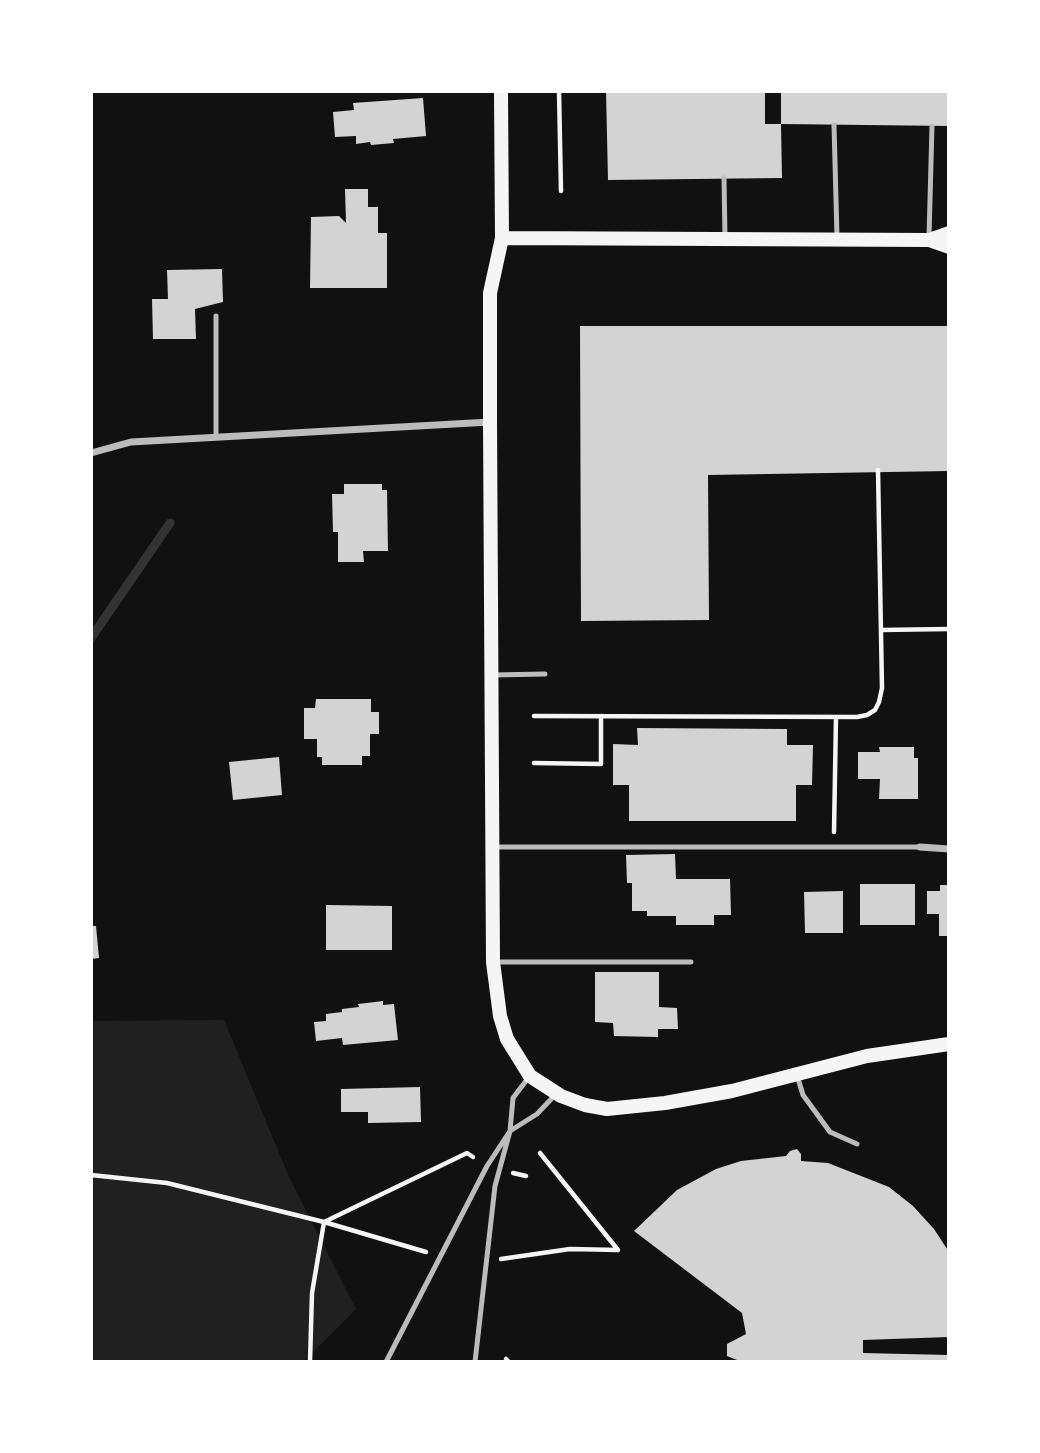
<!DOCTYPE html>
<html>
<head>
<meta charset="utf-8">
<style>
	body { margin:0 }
	#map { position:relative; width:1040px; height:1453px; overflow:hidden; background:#111; font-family:"Archivo Narrow",sans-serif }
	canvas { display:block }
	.frame { position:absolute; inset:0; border:93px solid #fff; pointer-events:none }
</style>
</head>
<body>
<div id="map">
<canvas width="1040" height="1453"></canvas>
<div class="frame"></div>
</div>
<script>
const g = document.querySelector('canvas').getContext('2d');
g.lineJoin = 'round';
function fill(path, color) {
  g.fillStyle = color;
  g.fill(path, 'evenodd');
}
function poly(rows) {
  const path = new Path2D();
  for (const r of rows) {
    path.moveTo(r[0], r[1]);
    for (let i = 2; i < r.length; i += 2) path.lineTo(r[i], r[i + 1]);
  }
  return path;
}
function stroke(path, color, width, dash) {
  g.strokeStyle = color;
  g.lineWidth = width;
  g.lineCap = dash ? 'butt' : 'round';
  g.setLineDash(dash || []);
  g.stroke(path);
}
fill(poly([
	[224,1020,289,1177,356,1309,303,1362,91,1362,91,1021]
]), '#202020');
stroke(poly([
	[91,638,170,523]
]), '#333', 9);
fill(poly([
	[606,91,765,91,765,124,781,124,782,178,608,180],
	[781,91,949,91,949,126,781,124],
	[423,98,426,136,393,139,394,143,371,145,370,142,356,144,356,136,335,137,333,112,354,110,353,103],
	[345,189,368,189,368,207,378,207,378,233,387,233,387,288,310,288,311,217,339,216,346,223],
	[222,269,223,302,195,309,196,339,153,339,152,299,168,299,167,270],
	[580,326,949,326,949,471,708,475,709,620,581,621],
	[344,484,382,484,382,490,387,490,388,551,363,551,364,562,338,562,338,532,333,532,332,494,344,494],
	[316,699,371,699,371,712,379,712,379,734,370,734,370,756,362,756,362,765,322,765,322,757,317,757,317,739,304,739,304,708,315,708],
	[637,728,787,729,787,745,813,745,812,785,796,785,796,821,629,821,629,785,613,785,613,744,638,745],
	[879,747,914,747,914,758,918,758,918,799,879,799,880,779,858,779,858,752,880,752],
	[279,757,282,795,233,800,229,762],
	[675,854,676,879,730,879,731,915,714,915,714,925,676,925,676,916,647,916,647,911,632,911,632,883,627,883,626,855],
	[860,884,915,884,915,925,860,925],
	[940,885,949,885,949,936,939,936,939,914,927,914,927,891,940,891],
	[843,891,843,933,805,933,804,892],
	[326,905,392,906,392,950,326,950],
	[91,926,96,926,99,958,91,959],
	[595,972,659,972,659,1007,677,1008,678,1029,658,1029,658,1037,614,1036,613,1023,595,1022],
	[383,1001,383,1005,394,1004,398,1040,343,1045,342,1038,316,1041,314,1022,326,1021,326,1014,342,1012,342,1009,359,1007,358,1004],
	[420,1087,421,1122,368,1123,368,1112,341,1112,341,1089],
	[797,1149,801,1154,801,1161,828,1163,889,1187,913,1206,934,1229,949,1252,949,1337,863,1340,863,1353,949,1355,949,1362,742,1362,727,1356,727,1344,746,1334,742,1313,634,1231,677,1190,716,1169,741,1161,786,1156,790,1151]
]), '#d3d3d3');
stroke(poly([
	[559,91,561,191],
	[881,630,949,629],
	[534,716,857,717,867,715,875,710,879,702,882,688,878,470],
	[534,763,601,764,601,716],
	[834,832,836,717],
	[540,1153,618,1250],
	[513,1173,526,1176],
	[91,1175,167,1183,324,1222,426,1252],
	[501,1259,570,1249,618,1250],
	[506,1359,509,1362],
	[310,1362,312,1293,324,1222,467,1153,473,1157]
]), '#f5f5f5', 4.5);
stroke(poly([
	[834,125,837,237],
	[724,178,725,238],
	[929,237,932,126],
	[216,316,216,437],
	[492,675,545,674],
	[494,847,920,847],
	[493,962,691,962],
	[797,1075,803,1095,830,1132,857,1144],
	[386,1362,487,1166,510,1131,537,1114,556,1094],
	[475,1362,495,1186,510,1131,513,1098,529,1077]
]), '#bcbcbc', 5);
stroke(poly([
	[91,453,131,442,490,422],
	[920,847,949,849]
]), '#bcbcbc', 7);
stroke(poly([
	[501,91,502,238,490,293,490,422,493,962,500,1016,507,1039,530,1076,561,1096,585,1105,607,1109,665,1103,732,1091,867,1056,949,1044],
	[502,238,929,240,949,247],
	[929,240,949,233]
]), '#f5f5f5', 14);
</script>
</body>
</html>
